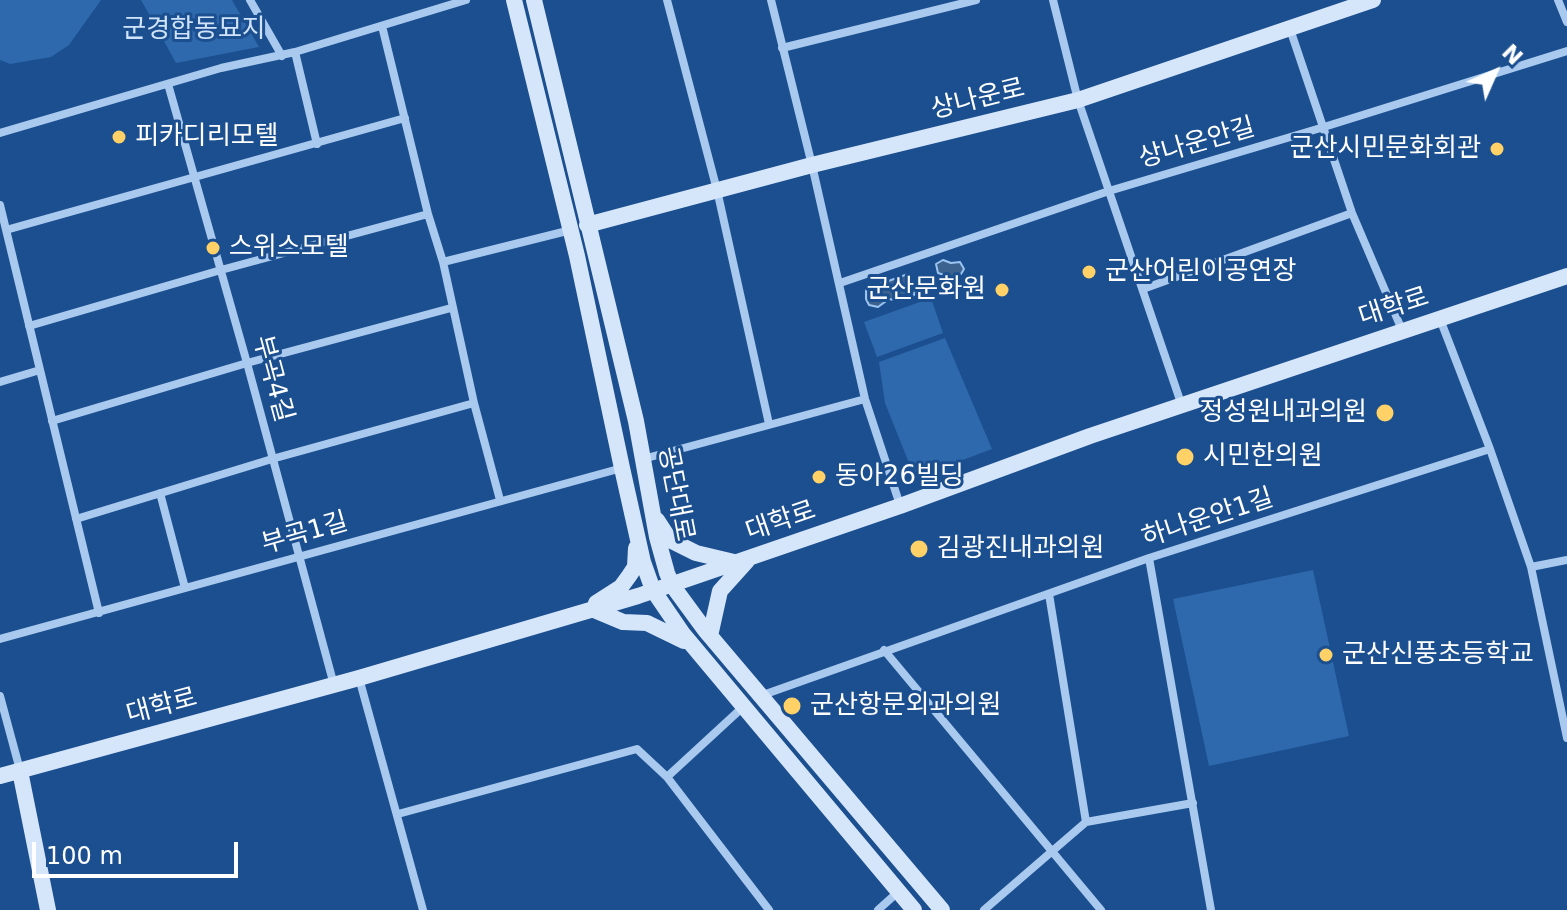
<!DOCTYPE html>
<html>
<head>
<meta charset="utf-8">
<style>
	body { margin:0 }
	#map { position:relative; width:1567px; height:910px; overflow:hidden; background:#1b4f8f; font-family:"DejaVu Sans",sans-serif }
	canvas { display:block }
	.north { position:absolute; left:1455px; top:32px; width:80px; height:80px; -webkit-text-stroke:6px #1b4f8f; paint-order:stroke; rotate:45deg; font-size:22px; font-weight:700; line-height:32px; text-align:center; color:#fff }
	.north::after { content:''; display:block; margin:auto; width:28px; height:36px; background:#fff; clip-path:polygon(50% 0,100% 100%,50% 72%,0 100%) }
	.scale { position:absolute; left:32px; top:842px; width:206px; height:36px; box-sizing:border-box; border:4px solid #fff; border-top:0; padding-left:10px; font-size:24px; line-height:28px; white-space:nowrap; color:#fff; -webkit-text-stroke:6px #1b4f8f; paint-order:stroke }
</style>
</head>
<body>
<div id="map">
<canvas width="1567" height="910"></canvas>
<div class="north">N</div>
<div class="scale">100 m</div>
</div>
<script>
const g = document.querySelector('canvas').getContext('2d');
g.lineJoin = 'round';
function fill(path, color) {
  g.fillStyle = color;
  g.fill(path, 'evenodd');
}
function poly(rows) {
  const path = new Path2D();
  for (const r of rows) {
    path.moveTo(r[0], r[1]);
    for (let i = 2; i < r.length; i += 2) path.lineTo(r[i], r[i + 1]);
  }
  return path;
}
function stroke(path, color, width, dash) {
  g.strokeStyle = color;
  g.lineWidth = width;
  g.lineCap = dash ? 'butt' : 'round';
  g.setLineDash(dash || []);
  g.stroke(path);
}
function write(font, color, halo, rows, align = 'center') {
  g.font = font + ' "DejaVu Sans","Noto Sans KR",sans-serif';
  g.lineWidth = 6;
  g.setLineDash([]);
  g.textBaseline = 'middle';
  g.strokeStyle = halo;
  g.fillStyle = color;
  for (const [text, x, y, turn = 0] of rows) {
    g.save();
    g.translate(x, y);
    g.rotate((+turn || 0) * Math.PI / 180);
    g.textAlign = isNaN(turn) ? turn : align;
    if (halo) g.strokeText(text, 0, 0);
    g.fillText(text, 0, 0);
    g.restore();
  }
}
fill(poly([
	[0,0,101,0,69,45,51,57,10,64,0,60],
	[141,0,232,0,259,47,176,63],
	[931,298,943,333,877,357,864,322],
	[945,338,992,449,915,478,885,403,879,362],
	[1313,570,1349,736,1209,766,1173,599]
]), '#2e69ad');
const water = poly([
	[943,260,951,263,960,262,964,269,961,274,954,278,938,273,936,264,943,260],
	[908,274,915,291,914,295,900,301,889,299,878,307,869,305,866,299,866,289,908,274]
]);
fill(water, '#3c6290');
stroke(water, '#9cc4f0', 2);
stroke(poly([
	[250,0,282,56],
	[667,0,717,190,769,424],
	[771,0,812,165,865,399,900,505],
	[1053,0,1078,100,1182,406],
	[1558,0,1567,22],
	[382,26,428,214,443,262,474,403,500,500],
	[1290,29,1352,213,1402,330],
	[782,48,976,0],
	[295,52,317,144],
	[168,84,247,363,334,685],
	[0,133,221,68,295,52,466,0],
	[0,205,99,613],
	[6,230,405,118],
	[443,262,571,230],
	[840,283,1109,191,1324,127,1567,51],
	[1143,289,1352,213],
	[1440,319,1490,449,1531,567,1567,738],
	[29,326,221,270,428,214],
	[0,382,40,370],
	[52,421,247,363,451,308],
	[643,459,865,399],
	[160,493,185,588],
	[76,519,272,459,474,403],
	[1149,558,1211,910],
	[1531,567,1567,560],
	[0,639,622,468],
	[884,650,1101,910],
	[359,678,423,910],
	[0,696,20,770],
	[760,696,1149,558,1490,449],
	[667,777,743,707],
	[398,814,637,749,667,777,769,910],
	[1086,822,1193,803],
	[878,910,898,892],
	[984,910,1086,822,1049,594]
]), '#a9c9ee', 8);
stroke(poly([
	[514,0,577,256,622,468,643,562,653,590,683,634,914,910],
	[534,0,636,421,657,537,667,573,672,585,705,630,942,910],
	[587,225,812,165,1078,100,1373,0],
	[657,520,670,540,696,553,734,562],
	[596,603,621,587,629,576,635,567,636,548],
	[592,609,623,622,647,623,684,641],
	[710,636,720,591,747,561],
	[20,771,48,910],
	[0,776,359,678,638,596,900,506,1090,436,1567,276]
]), '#d6e6fa', 16);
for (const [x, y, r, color] of [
	[119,137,8,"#ffd166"],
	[1497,149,8,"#ffd166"],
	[213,248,8,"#ffd166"],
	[1089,272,8,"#ffd166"],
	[1002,290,8,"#ffd166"],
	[1385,413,10,"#ffd166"],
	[1185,457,10,"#ffd166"],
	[819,477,8,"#ffd166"],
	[919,549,10,"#ffd166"],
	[1326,655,8,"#ffd166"],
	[792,706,10,"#ffd166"]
]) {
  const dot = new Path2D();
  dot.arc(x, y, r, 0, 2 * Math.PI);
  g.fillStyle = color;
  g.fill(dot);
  stroke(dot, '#1b4f8f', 3);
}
write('26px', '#cfe3fa', '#1b4f8f', [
	["군경합동묘지",194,30]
]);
write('26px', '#fff', '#1b4f8f', [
	["상나운로",978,100,-14],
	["상나운안길",1197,144,-16],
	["대학로",1394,308,-18],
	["부곡4길",272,379,75],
	["공단대로",675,494,79],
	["하나운안1길",1208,519,-18],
	["대학로",781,522,-19],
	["부곡1길",305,534,-16],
	["대학로",162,707,-15]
]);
write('26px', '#fff', '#1b4f8f', [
	["피카디리모텔",135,137],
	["군산시민문화회관",1481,149,"right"],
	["스위스모텔",229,248],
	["군산어린이공연장",1105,272],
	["군산문화원",986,290,"right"],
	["정성원내과의원",1367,413,"right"],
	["시민한의원",1203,457],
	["동아26빌딩",835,477],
	["김광진내과의원",937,549],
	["군산신풍초등학교",1342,655],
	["군산항문외과의원",810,706]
], 'left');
</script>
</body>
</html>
